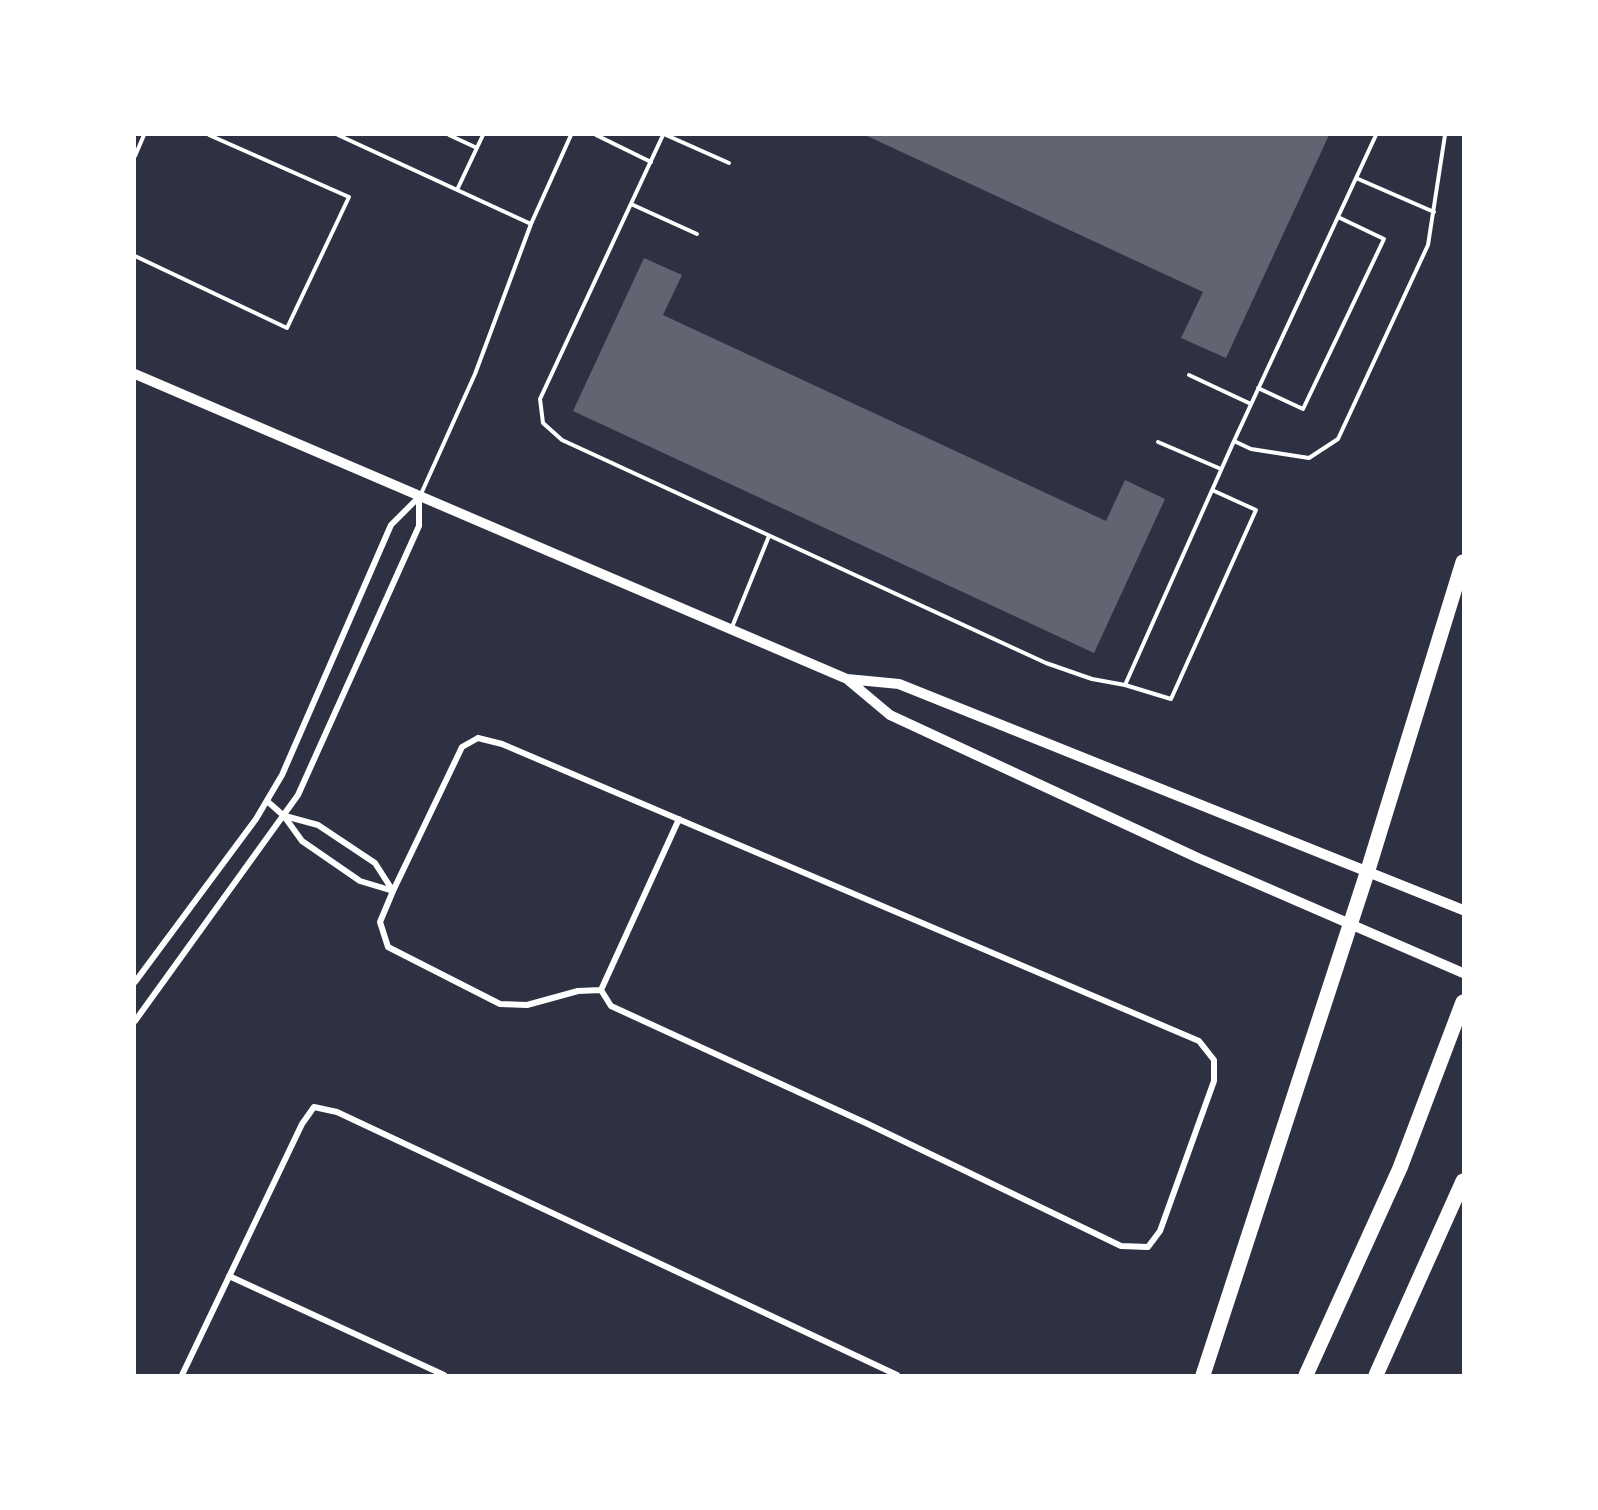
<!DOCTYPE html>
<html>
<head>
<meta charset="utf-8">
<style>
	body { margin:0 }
	#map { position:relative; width:1598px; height:1510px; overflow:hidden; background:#2d3142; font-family:Raleway,sans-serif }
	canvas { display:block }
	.frame { position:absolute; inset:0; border:136px solid #fff; pointer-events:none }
</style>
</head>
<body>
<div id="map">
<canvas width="1598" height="1510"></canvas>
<div class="frame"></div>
</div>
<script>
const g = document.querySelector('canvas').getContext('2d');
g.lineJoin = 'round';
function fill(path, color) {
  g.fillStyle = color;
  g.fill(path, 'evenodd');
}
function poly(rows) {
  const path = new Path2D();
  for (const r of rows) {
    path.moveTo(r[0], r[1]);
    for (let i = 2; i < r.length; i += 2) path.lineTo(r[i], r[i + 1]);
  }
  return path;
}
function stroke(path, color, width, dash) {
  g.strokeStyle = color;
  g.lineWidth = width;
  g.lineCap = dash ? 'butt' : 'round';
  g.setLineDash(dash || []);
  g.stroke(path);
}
fill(poly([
	[865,135,1329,135,1226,358,1181,338,1203,292],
	[644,258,682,275,663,315,1106,521,1125,480,1165,499,1094,653,573,411]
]), '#626471');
stroke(poly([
	[338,135,531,224],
	[449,135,477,148],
	[596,135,651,162],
	[663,135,540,399,543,423,562,440,1046,663,1092,679,1125,685],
	[666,135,729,163],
	[1376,135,1234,441,1251,449,1309,458,1338,439,1428,245,1445,135],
	[135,156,144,135],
	[1356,178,1434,212],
	[457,190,483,135],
	[631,204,697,234],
	[135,256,287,328,349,197,209,135],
	[1189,375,1251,404],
	[1258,388,1303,409,1384,239,1338,217],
	[1158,442,1221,469],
	[1212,490,1256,510,1171,699,1125,685,1234,441],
	[421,494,475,374,531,224,571,135],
	[732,627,769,536]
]), '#fff', 4);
stroke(poly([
	[478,738,502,744,1199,1041,1214,1060,1214,1081,1160,1231,1148,1247,1121,1246,868,1124,611,1006,601,990,578,991,527,1005,500,1004,388,947,380,922,393,891,462,747,478,738],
	[267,801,284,816,302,841,360,881,393,891],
	[285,816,318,825,375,863,393,891],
	[135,982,256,819,282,775,391,525,419,497],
	[601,990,679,819],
	[135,1021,298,795,419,526,419,497],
	[229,1276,444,1375],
	[182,1375,302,1124,314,1107,337,1112,897,1375]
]), '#fff', 6);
stroke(poly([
	[135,374,847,679,890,715,1198,858,1463,973],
	[847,679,899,684,1463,910]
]), '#fff', 10);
stroke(poly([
	[1203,1375,1368,870,1463,562],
	[1306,1375,1400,1168,1463,1002],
	[1376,1375,1463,1181]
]), '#fff', 15);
</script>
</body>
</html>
